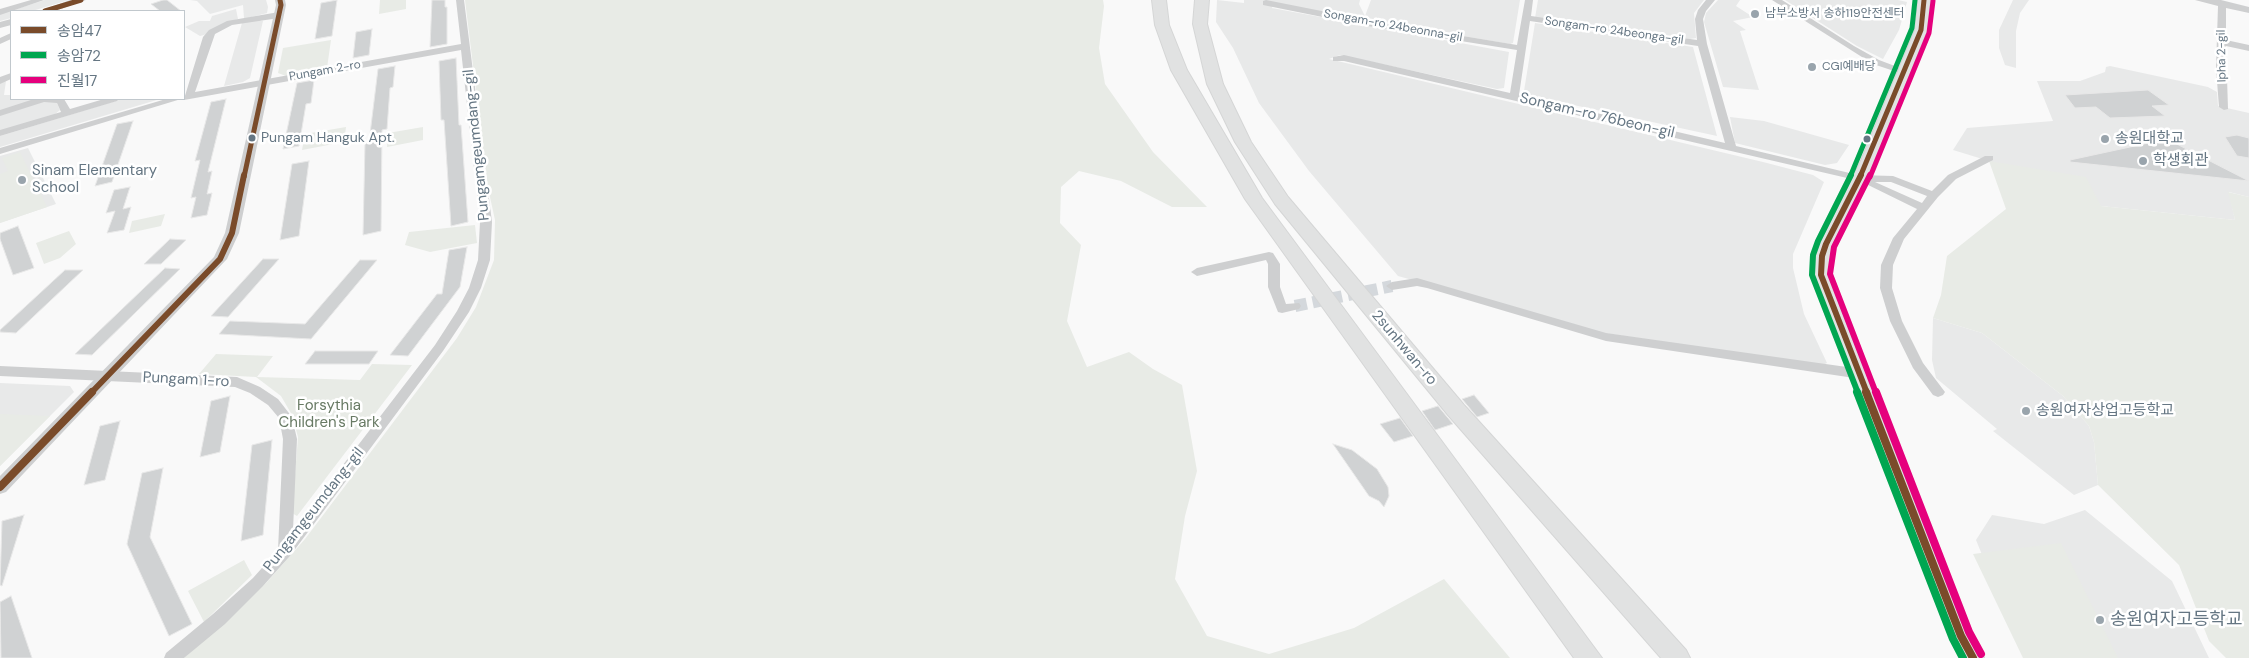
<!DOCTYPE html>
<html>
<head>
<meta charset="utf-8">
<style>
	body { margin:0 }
	#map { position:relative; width:2249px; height:658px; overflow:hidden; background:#f9f9f9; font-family:"DM Sans","Noto Sans KR",sans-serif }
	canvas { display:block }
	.legend { position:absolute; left:10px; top:10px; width:175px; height:90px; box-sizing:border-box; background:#fff; border:1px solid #c1c8cd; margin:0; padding:6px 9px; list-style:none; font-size:15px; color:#657683 }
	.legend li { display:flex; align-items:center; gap:10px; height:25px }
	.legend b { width:25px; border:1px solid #c1c8cd }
</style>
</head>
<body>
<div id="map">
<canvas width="2249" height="658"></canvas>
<ul class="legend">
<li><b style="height:6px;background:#7a4b2a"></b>송암47</li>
<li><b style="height:6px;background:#00a651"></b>송암72</li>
<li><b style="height:6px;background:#e5007d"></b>진월17</li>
</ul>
</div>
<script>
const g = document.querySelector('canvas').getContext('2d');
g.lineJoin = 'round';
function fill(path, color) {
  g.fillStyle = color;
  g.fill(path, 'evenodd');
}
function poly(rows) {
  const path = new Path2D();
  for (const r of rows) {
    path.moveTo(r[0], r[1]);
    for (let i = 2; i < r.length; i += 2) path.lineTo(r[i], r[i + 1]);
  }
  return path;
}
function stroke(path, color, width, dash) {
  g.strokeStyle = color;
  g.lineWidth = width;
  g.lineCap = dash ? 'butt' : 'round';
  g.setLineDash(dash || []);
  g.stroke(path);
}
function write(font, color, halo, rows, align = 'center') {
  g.font = font + ' "DM Sans","Noto Sans KR",sans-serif';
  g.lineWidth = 5;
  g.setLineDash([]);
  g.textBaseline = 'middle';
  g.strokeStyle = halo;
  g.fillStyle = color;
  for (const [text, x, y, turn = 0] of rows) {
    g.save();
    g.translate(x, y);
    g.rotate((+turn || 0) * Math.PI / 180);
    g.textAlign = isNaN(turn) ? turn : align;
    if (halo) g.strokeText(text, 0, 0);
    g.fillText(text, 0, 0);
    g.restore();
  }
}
fill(poly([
	[45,0,69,0,32,11,11,11,11,18,0,21,0,14],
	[190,0,266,0,268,7,267,13,248,18,244,18,243,5,210,14,197,1],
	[1217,0,1244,3,1244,0,1360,0,1359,4,1365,16,1371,0,1520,0,1513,43,1510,44,1273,4,1272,8,1509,52,1504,88,1497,89,1340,55,1329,59,1763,162,1813,175,1824,182,1793,254,1793,268,1804,314,1827,363,1823,365,1603,333,1398,276,1309,171,1259,103,1233,48,1216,22],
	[1538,0,1704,0,1694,13,1696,38,1690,39,1535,18],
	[1718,0,1740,0,1736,6,1753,17,1733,21,1746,30,1740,31,1759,90,1723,87,1704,22,1706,13],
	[1785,0,1898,0,1907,2,1899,30,1883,59,1857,46],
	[2013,0,2029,0,2020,13,2016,31,2016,68,2005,65,1999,48,1999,30],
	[236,9,238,19,215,28,204,35,200,36,185,27,199,21,210,21,212,16],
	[258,20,263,21,250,78,243,82,224,86,242,23],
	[1535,23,1693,47,1717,136,1532,96,1524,91],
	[2110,66,2208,87,2217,92,2218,106,2249,113,2249,197,2229,192,2235,220,2101,206,1989,161,1953,150,1967,128,2053,121,2037,81,2080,81,2105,72,2106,67],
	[6,81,4,95,11,95,11,99,37,99,0,111,0,83],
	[122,99,160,99,0,147,0,136],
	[44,101,56,101,60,110,54,115,0,131,0,114],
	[1730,117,1764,121,1849,145,1837,163,1825,165,1735,143],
	[28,148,56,204,0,223,0,156],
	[1933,318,1982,333,2063,396,2089,426,2094,442,2098,485,2074,495,1993,431,1997,429,1936,378,1932,360],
	[0,383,70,386,74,392,0,466],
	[2085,510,2172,581,2209,658,2024,658,1976,540,1992,515,2044,524]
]), '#e8e9e9');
fill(poly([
	[380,0,406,0,406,9,379,14],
	[465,0,1103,0,1104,6,1099,48,1105,84,1153,152,1207,207,1172,207,1121,181,1079,171,1061,187,1060,223,1081,245,1067,321,1087,367,1129,352,1153,369,1182,385,1197,471,1185,516,1175,579,1207,636,1269,654,1354,628,1444,579,1510,658,184,658,267,582,305,539,457,338,476,307,494,260,495,220,488,188],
	[331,40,327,68,286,76,278,73,283,48],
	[346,127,344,142,302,150,305,134],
	[423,127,423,140,387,147,388,133],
	[20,152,47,207,0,223,0,174,8,171,2,158],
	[1989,161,2086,177,2101,206,2235,220,2228,192,2249,197,2249,658,2226,658,2209,641,2179,565,2098,485,2094,442,2089,426,2063,396,1982,333,1933,318,1941,295,1947,256,2006,209],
	[165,214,161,226,129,233,132,221],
	[475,225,477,243,430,252,405,245,409,232],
	[69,231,76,244,60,258,44,264,36,243],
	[216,354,273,356,257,377,360,380,372,364,412,365,297,516,292,513,298,437,292,415,281,396,256,377,199,374],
	[0,414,50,416,0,466],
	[2061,543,2118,658,2023,658,1973,554],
	[244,560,252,575,204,622,188,591]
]), '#e8ebe6');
const building = poly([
	[163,0,167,0,181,11,160,11,151,4,163,0],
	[337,0,332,36,315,39,321,3,337,0],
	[432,0,445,0,445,7,447,7,447,44,430,47,432,0],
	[372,29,369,55,353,58,356,32,372,29],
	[456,58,459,125,461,125,468,222,451,226,444,120,441,120,439,61,456,58],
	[395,66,393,87,390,88,387,129,382,130,381,231,363,235,365,143,369,142,378,69,395,66],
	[314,80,311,103,306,104,299,146,283,149,297,83,314,80],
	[2148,90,2169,105,2152,106,2165,116,2110,118,2096,107,2075,108,2065,95,2148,90],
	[226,99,208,172,212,171,207,194,212,193,207,215,191,218,196,197,191,198,200,160,195,161,211,102,226,99],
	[133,121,112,182,95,186,117,124,133,121],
	[2237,135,2249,138,2249,158,2237,156,2225,137,2237,135],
	[2167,139,2249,181,2070,162,2070,160,2167,139],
	[309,161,299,236,280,240,292,164,309,161],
	[130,187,123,209,131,207,124,230,107,233,115,211,106,213,114,190,130,187],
	[18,226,34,268,13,275,0,239,0,233,18,226],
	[170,239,186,240,161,264,144,264,170,239],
	[467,247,460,287,408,356,390,355,437,294,442,294,449,250,467,247],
	[263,259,279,259,228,317,211,316,263,259],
	[360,260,377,260,311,339,219,334,230,321,305,324,360,260],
	[165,268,180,269,92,355,75,354,165,268],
	[65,270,83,270,16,333,0,332,0,330,65,270],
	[315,351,378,351,369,364,305,364,315,351],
	[1474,395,1489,413,1477,417,1462,399,1474,395],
	[230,396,220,452,200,457,211,401,230,396],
	[1438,406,1453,424,1435,430,1422,411,1438,406],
	[1400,418,1413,436,1394,442,1380,424,1400,418],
	[120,421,105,480,84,485,100,426,120,421],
	[272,440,263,535,241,541,252,445,272,440],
	[1333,444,1352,450,1377,469,1388,487,1389,496,1384,507,1379,501,1369,496,1333,444],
	[163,468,150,537,192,624,169,636,127,544,142,473,163,468],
	[24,515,2,586,0,585,2,521,24,515],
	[11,596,32,658,1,658,0,602,11,596]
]);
fill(building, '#d0d2d3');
stroke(building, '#e8e8e8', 1);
stroke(poly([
	[1295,306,1392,286]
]), '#d4d8dc', 12, [12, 6]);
const secondary = poly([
	[1918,0,1930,0,1927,30,1874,163,1834,244,1830,256,1829,275,1971,633,1984,658,1961,658,1950,636,1813,275,1814,256,1818,244,1860,163,1915,30,1918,0]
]);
const trunk = poly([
	[1152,0,1166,0,1169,25,1187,70,1262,198,1602,658,1574,658,1245,199,1171,70,1155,25,1152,0],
	[1195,0,1209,0,1207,24,1223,84,1251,142,1288,197,1464,405,1686,650,1690,658,1661,658,1448,415,1275,204,1235,142,1207,84,1193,24,1195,0]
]);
stroke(secondary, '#d5d6d7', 2);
stroke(trunk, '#d5d6d6', 2);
fill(poly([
	[31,0,44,0,0,15,0,9,31,0],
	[456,0,464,0,492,222,490,260,481,288,469,312,443,351,290,556,263,586,225,624,184,658,164,658,166,653,213,614,253,578,278,550,283,439,279,418,268,405,250,393,235,387,0,376,0,366,237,377,260,387,278,399,292,417,297,439,293,530,435,345,457,311,469,288,478,260,480,222,461,50,184,100,181,99,0,154,0,148,166,99,184,99,203,37,209,30,227,21,279,12,283,15,279,18,232,25,215,34,195,92,461,44,456,0],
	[1266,0,1367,20,1517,45,1525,0,1533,0,1531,16,1697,40,1695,19,1698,10,1706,0,1715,0,1706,11,1703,19,1707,44,1736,146,1858,175,1893,176,1932,191,1948,175,1985,156,1993,156,1993,160,1956,179,1938,197,1904,239,1893,265,1892,288,1902,321,1923,363,1945,392,1943,395,1938,397,1933,395,1913,368,1890,321,1880,288,1881,265,1893,238,1917,209,1860,181,1344,61,1333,61,1333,57,1344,55,1510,93,1517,50,1367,26,1263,5,1263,1,1266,0],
	[1530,21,1698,46,1725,143,1519,95,1530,21],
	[1875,182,1891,182,1927,196,1922,203,1875,182],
	[1772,0,1782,0,1854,46,1879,60,1908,71,1903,74,1873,64,1772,0],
	[2195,0,2221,0,2249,7,2249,13,2226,8,2226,40,2249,45,2249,51,2226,46,2228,109,2224,110,2219,107,2216,68,2218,6,2195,0],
	[11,33,11,39,0,44,0,38,11,33],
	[11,73,11,79,0,84,0,77,11,73],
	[34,99,64,99,70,109,104,99,119,99,117,101,0,136,0,130,61,112,57,103,44,102,0,116,0,110,34,99],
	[1269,252,1273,253,1280,264,1280,287,1286,304,1299,303,1301,306,1299,309,1282,313,1278,312,1268,287,1268,264,1266,260,1197,276,1191,272,1197,268,1269,252],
	[1417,278,1606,333,1861,369,1868,374,1861,379,1606,341,1427,288,1417,286,1392,290,1386,286,1392,282,1417,278]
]), '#cecfd0');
fill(poly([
	[70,0,86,0,55,11,40,11,70,0],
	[275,0,285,0,286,5,239,233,227,259,6,492,0,494,0,476,214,257,225,233,276,5,275,0],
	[11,19,11,25,0,28,0,22,11,19]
]), '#cecfd0');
fill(secondary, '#e1e2e2');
fill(trunk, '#e1e2e2');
stroke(poly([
	[45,11,81,0],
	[244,177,281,5,280,0],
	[1860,177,1921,30,1924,0]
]), '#7a4b2a', 5);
stroke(poly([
	[1861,175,1826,244,1822,256,1821,275,1867,393],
	[91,393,220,259,232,233,244,175]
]), '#7a4b2a', 6);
stroke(poly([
	[1866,392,1961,636,1973,658],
	[0,487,92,392]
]), '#7a4b2a', 8);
stroke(poly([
	[1850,177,1912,28,1915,0]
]), '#00a651', 5);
stroke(poly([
	[1851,175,1818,241,1813,255,1812,275,1858,393]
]), '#00a651', 6);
stroke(poly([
	[1857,392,1953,639,1963,658]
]), '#00a651', 8);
stroke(poly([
	[1870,177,1929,33,1933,1]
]), '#e5007d', 5);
stroke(poly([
	[1870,175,1834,247,1830,274,1876,393]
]), '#e5007d', 6);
stroke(poly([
	[1876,392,1969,632,1981,654]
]), '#e5007d', 8);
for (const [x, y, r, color] of [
	[1755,14,5,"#99a4ac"],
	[1812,67,5,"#99a4ac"],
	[252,138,4.5,"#657683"],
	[1867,139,4.5,"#657683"],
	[2105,139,5,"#99a4ac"],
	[2143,161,5,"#99a4ac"],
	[22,180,5,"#99a4ac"],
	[2026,411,5,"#99a4ac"],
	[2100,620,5,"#99a4ac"]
]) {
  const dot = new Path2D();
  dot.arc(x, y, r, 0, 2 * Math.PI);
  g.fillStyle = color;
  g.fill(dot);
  stroke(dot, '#fff', 2);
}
write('12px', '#657683', '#fff', [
	["남부소방서 송하119안전센터",1765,14],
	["CGI예배당",1822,67]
], 'left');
write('12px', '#657683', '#fff', [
	["Songam-ro 24beonna-gil",1393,26,10],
	["Songam-ro 24beonga-gil",1614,31,8],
	["Ipha 2-gil",2222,56,-91],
	["Pungam 2-ro",325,71,-10]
]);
write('14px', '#657683', '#fff', [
	["Pungam Hanguk Apt.",261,138]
], 'left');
write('15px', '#657683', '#fff', [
	["Songam-ro 76beon-gil",1597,116,13],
	["Pungamgeumdang-gil",477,145,-96],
	["2sunhwan-ro",1404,348,50],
	["Pungam 1-ro",186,380,3],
	["Pungamgeumdang-gil",314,510,-52]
]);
write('15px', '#657683', '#fff', [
	["송원대학교",2115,139],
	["학생회관",2153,161],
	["Sinam Elementary",32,171],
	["School",32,188],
	["송원여자상업고등학교",2036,411]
], 'left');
write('15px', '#687a64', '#fff', [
	["Forsythia",329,406],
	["Children's Park",329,423]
]);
write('18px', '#657683', '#fff', [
	["송원여자고등학교",2110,620]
], 'left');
</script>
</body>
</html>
